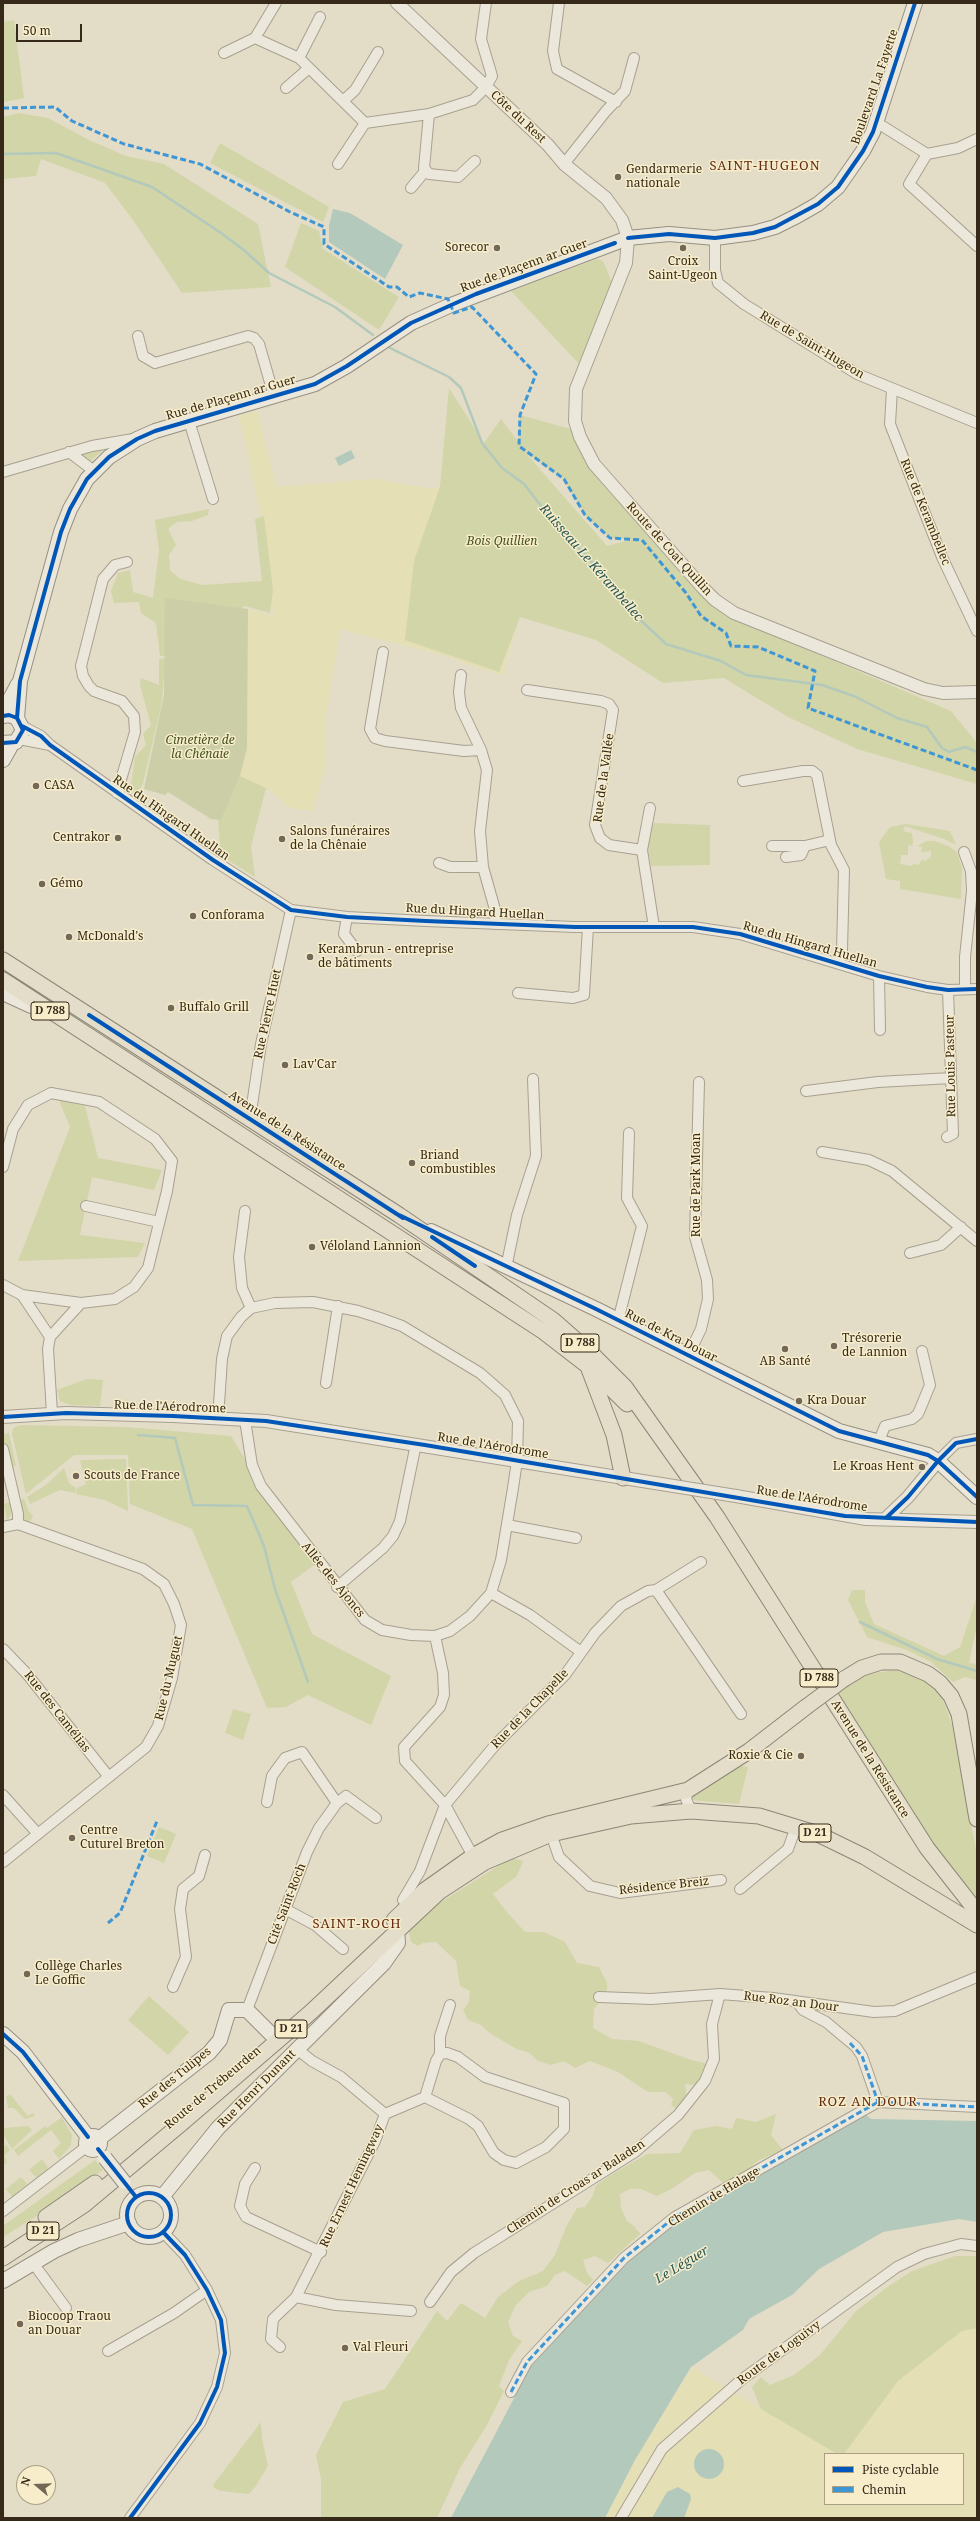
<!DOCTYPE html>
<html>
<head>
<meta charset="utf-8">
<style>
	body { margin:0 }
	#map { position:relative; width:980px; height:2521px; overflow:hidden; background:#e3ddc7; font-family:"Noto Serif",serif }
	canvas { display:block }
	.frame { position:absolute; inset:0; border:4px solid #36291a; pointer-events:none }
	.legend { position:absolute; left:824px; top:2453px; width:140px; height:52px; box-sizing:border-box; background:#f7edca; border:1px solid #aa9f84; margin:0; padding:5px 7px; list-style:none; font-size:12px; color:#36291a }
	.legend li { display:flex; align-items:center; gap:8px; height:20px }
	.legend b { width:20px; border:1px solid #aa9f84 }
	.north { position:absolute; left:16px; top:2465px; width:40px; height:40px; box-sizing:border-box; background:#f7edca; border:1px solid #aa9f84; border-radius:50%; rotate:289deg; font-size:11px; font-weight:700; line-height:16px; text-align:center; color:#36291a }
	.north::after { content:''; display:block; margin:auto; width:14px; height:18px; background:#736857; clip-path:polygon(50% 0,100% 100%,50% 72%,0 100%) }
	.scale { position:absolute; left:16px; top:24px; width:66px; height:18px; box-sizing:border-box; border:2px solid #36291a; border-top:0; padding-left:5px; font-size:12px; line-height:14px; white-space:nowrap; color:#36291a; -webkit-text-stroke:3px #f7edca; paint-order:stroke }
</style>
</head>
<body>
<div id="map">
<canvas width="980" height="2521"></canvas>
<div class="frame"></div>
<ul class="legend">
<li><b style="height:5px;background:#0057b8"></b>Piste cyclable</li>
<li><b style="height:5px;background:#3e96d4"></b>Chemin</li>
</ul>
<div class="north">N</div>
<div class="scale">50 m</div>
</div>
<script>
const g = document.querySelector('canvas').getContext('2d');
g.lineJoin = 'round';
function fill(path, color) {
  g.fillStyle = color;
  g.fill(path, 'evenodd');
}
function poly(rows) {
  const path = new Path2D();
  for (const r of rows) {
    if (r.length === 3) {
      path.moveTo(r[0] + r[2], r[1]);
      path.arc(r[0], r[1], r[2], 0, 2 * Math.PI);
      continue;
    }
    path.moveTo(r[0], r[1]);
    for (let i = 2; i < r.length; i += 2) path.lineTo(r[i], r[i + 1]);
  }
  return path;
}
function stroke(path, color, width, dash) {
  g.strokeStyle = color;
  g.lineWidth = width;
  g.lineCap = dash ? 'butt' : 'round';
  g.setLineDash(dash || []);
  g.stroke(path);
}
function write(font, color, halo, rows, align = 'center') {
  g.font = font + ' "Noto Serif",serif';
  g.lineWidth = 3;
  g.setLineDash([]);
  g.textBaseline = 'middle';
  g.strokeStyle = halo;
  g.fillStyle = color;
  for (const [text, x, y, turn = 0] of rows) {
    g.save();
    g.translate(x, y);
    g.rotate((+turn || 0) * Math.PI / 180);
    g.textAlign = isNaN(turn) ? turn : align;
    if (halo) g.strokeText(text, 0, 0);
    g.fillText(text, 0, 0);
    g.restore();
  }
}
fill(poly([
	[257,411,277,487,375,479,433,489,440,487,414,561,520,617,502,676,449,657,340,629,325,725,325,768,313,812,289,807,266,788,240,776,247,748,248,609,273,616,261,517,239,416],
	[977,2328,977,2518,605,2518,635,2460,692,2367,837,2454,825,2454,825,2504,963,2504,963,2454,844,2454,898,2381,962,2331]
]), '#e5dfb5');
fill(poly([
	[14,20,24,98,4,102,3,22],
	[19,113,48,118,89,140,126,156,164,164,258,224,271,287,182,293,133,220,105,183,41,159,36,176,3,179,3,117],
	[220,143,329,207,323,222,210,163],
	[301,223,319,231,323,249,399,297,379,330,285,267],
	[597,259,603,261,612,283,579,364,511,291],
	[449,388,484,443,501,419,519,443,520,415,574,430,588,466,649,535,748,624,951,711,977,743,977,784,857,749,788,717,724,678,663,683,596,640,520,617,499,672,405,640,414,561,440,487],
	[524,451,563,479,585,515,610,538,633,539,607,546],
	[108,446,89,462,77,454],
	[209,509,208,515,192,521,177,522,168,529,176,545,169,555,170,570,180,579,203,585,262,581,255,519,264,516,273,590,270,613,245,606,167,656,160,656,156,623,141,613,139,602,114,603,111,591,118,573,130,570,133,592,153,598,159,551,155,520],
	[166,658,161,707,143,783,137,796,130,791,135,757,146,745,143,734,151,725,140,685,141,678,159,685,159,659],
	[240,776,266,788,251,846,255,877,221,856,218,819,221,820],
	[150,803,211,845,210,849,148,806],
	[654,823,710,825,710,865,651,866,647,840],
	[906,824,950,831,956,845,944,839,905,826,903,831,912,833,913,842,912,846,908,845,908,855,901,855,900,864,912,866,913,864,918,865,922,860,926,861,931,856,931,851,921,852,922,847,917,846,927,841,935,841,950,847,957,852,962,868,961,899,900,889,900,881,886,879,879,842,890,827],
	[59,1100,85,1106,98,1158,162,1170,154,1190,92,1177,80,1235,145,1243,138,1257,18,1261,70,1127],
	[87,1379,103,1380,100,1406,70,1405,60,1401,57,1390],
	[21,1425,127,1427,231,1436,261,1486,318,1562,291,1582,312,1634,391,1676,371,1725,308,1695,286,1707,267,1708,192,1529,130,1504,128,1455,74,1455,26,1494,12,1434,13,1428],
	[9,1433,16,1466,10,1467,3,1437,3,1434],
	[126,1459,128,1511,105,1500,76,1494,77,1488,86,1484,80,1460],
	[64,1468,69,1483,76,1488,75,1493,60,1490,30,1504,27,1497,47,1484],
	[24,1498,28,1510,33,1516,29,1524,23,1518,20,1501],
	[11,1502,11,1515,7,1520,4,1504],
	[852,1590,865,1590,865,1602,874,1624,944,1656,960,1647,977,1596,977,1624,969,1663,977,1664,977,1680,965,1677,953,1682,931,1662,907,1650,867,1637,848,1600],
	[900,1670,928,1682,942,1697,952,1725,977,1855,977,1898,927,1835,837,1693,870,1673],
	[233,1709,251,1714,243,1740,225,1733],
	[737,1765,748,1767,739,1804,691,1800,689,1795],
	[159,1827,176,1834,164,1863,147,1856],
	[511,1858,523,1861,517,1876,493,1894,506,1911,525,1932,544,1932,565,1942,577,1963,599,1967,607,1983,607,1992,594,2009,593,2028,612,2039,639,2041,691,2060,708,2064,699,2086,685,2084,687,2098,677,2109,671,2105,673,2099,666,2092,648,2092,618,2072,590,2061,575,2068,564,2061,551,2065,538,2061,530,2053,517,2049,491,2034,481,2025,468,2020,463,2010,469,2002,470,1991,460,1986,456,1961,436,1942,423,1943,418,1946,411,1942,408,1927,425,1912],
	[149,1996,189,2032,168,2055,128,2020],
	[10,2094,28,2116,33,2113,35,2116,25,2119,14,2108,8,2108,6,2097],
	[776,2114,771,2135,783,2150,759,2160,745,2172,723,2183,709,2170,695,2173,673,2188,657,2196,641,2189,630,2189,620,2194,621,2208,627,2221,635,2227,640,2234,608,2263,595,2256,583,2260,587,2273,593,2280,587,2286,565,2271,555,2275,547,2286,529,2292,516,2305,508,2322,513,2336,522,2341,509,2360,499,2386,504,2391,487,2425,460,2468,437,2518,321,2518,321,2479,316,2455,343,2402,385,2389,437,2311,447,2321,461,2303,485,2318,498,2297,519,2281,543,2271,555,2255,566,2227,577,2208,585,2207,592,2197,596,2185,614,2173,647,2154,680,2153,694,2130,716,2126,732,2129,736,2118,756,2122],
	[62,2117,72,2135,71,2145,59,2159,53,2151,61,2143,51,2130,18,2156,14,2150,45,2126,47,2128],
	[28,2126,32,2130,12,2149,3,2134,3,2128],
	[6,2145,10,2150,4,2156,7,2162,3,2166,3,2147],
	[42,2159,49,2169,38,2179,29,2170],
	[95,2160,103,2170,48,2209,3,2237,3,2226],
	[21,2177,27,2184,12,2197,6,2189],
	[955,2256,977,2256,977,2328,962,2331,898,2381,844,2454,837,2454,761,2409,752,2387,761,2377,770,2385,794,2375,820,2355,856,2311,886,2288,912,2271],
	[261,2422,262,2439,268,2466,255,2487,249,2494,221,2491,214,2488,213,2485]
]), '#d1d5a8');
fill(poly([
	[165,598,248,609,247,748,240,776,221,820,211,819,168,792,165,795,144,789,164,695]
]), '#cccea8');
fill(poly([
	[333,209,350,213,403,245,385,279,329,242,329,225],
	[351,450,355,458,339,466,335,458],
	[865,2114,871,2119,977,2121,977,2222,959,2219,883,2232,819,2269,792,2295,749,2319,743,2330,691,2367,635,2460,605,2518,451,2518,531,2366,624,2264,660,2232],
	[709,2464,15],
	[678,2487,690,2494,691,2499,684,2518,652,2518,667,2492]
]), '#b3c9bc');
stroke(poly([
	[3,154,56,153,152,187,221,233,245,251,269,273,335,307,373,335],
	[388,347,449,377,461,388,482,443,502,468,524,484,549,516,603,574,624,598,631,611,666,644,721,661,746,675,822,685,854,696,897,718,927,727,942,748,949,752,965,747,977,752],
	[138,1435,175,1438,193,1505,247,1506,264,1546,275,1589,308,1682],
	[860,1622,937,1659,977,1671]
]), '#b3c9bc', 2.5);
const minor = poly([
	[559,3,553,51,557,69,616,102],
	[255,38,276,3],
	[224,53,255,38,299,58,365,123,429,114,473,100,486,87,492,76,481,39,486,3],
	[299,58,320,17],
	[286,88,309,68],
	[343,101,355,90,378,52],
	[429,114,424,168,429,174,458,177,475,161],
	[876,122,927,154],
	[977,139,958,148,927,154,909,184,977,246],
	[338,164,365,123],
	[564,164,606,111,625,91,634,58],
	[411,188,426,170],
	[715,238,715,270,718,283,744,304,857,374,977,423],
	[138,336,143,356,155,363,248,336,254,338,259,344,274,396],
	[892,389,890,424,942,557,977,631],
	[189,421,213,499],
	[69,452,94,471],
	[3,472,92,446,133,439],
	[383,652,370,729,375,738,385,741,464,751,481,750],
	[461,675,459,692,461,708,481,750,487,770,480,831,483,867,496,913,495,924],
	[527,690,601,701,609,704,613,710,595,825,600,838,609,845,642,850,654,927],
	[22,726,41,736,50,745,213,860,291,910,347,917,426,921,575,927,693,927,740,934,879,976,927,987,948,990,977,989],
	[19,739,50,745],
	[743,781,803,771,812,771,817,775,831,845,844,870,842,951,839,964],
	[117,793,135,732,134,716,122,701,94,691,89,686,83,676,81,666,103,579,115,565,127,562],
	[772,846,805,846,830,840],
	[642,850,650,808],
	[964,852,971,871,972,891,965,957,965,989],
	[786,857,801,855,805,846],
	[439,863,450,867,483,867],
	[347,917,344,934,357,951],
	[879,976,880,1030],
	[518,993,573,998,584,995,588,927],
	[806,1091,878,1082,951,1078],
	[250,1119,261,1044,291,910],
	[947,1137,953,1134,948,990],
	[822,1152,869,1160,892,1171,977,1241],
	[3,1167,13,1129,28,1105,51,1093,99,1102,155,1139,172,1161,167,1191,148,1268,134,1287,115,1299,81,1303,50,1337,48,1349,52,1413],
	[86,1206,159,1222],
	[245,1211,239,1257,242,1288,251,1308],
	[910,1253,941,1245,961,1227],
	[506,1268,517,1215,536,1156,533,1079],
	[3,1285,22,1295,50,1337],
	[22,1295,81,1303],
	[618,1321,642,1226,627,1198,629,1133],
	[688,1356,701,1329,708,1299,707,1280,695,1237,699,1082],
	[326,1383,338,1306],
	[218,1419,222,1359,227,1336,241,1317,251,1308,275,1303,313,1302,358,1311,380,1318,402,1326,480,1373,505,1395,518,1421,517,1461,513,1488,501,1560,491,1593,470,1616,450,1631,435,1636,411,1635,382,1630,365,1620,261,1486,252,1465,245,1420],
	[879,1441,885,1426,912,1419,918,1414,930,1385,922,1351],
	[3,1449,18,1514,18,1524,3,1527],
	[938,1461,956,1443,977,1439],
	[507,1525,576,1538],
	[337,1587,383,1548,393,1536,400,1521,416,1444],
	[656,1590,701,1562],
	[491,1593,530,1615,581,1652],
	[435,1636,443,1673,444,1695,440,1707,404,1747,405,1761,445,1805,473,1856],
	[3,1649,27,1674,109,1777],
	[688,1790,686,1799,691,1811],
	[3,1795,38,1834],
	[267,1802,272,1776,285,1758,302,1752,337,1803],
	[549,1828,559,1857,590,1886,620,1893,721,1880],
	[3,1862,146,1747,158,1726,172,1678,181,1625,174,1604,164,1584,143,1569,18,1524],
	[740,1889,788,1849,796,1827],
	[403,1900,420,1871,445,1805,496,1744,565,1675,595,1633,621,1606,648,1591,656,1590,741,1714],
	[285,1909,315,1925,343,1949],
	[173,1987,186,1957,180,1909,183,1889,199,1876,205,1855],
	[599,1997,651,1999,720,1994,773,1998,874,2012,895,2011,977,1977],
	[798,2003,803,2010,826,2022,856,2047,862,2056,878,2102],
	[247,2010,307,1852,319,1828,337,1803,346,1796,376,1818],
	[440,2054,440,2036,450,2005],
	[878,2102,977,2107],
	[385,2114,425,2097,469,2119,478,2126,494,2153,504,2160,516,2163,546,2147,564,2129,564,2103,485,2077,458,2057,447,2053,440,2054,436,2061,425,2097],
	[255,2168,245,2184,240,2206,246,2217,321,2252],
	[3,2211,86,2147],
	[33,2263,66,2308],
	[296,2297,336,2305,411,2311],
	[430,2302,451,2272,474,2253,635,2152,678,2115,705,2081,714,2059,712,2024,720,1994],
	[280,2347,271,2339,273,2319,296,2297,375,2141,385,2114,341,2077,312,2061,297,2049],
	[108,2351,174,2313,207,2290],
	[511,2392,527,2362,624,2258,675,2217,878,2102],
	[130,2518,200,2423,217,2387,225,2353,221,2320,207,2290,185,2255,163,2232],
	[621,2518,662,2449,741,2380,897,2267,924,2254,961,2244,977,2246]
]);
const tertiary = poly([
	[397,3,548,145,564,164,606,198,622,220,628,238,626,263,576,389,575,421,580,437,594,464,703,588,715,600,734,613,924,689,943,693,977,692],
	[3,1417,66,1413,173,1416,266,1421,655,1483],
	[736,1496,866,1519,977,1522],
	[886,1518,908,1497,938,1461]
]);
const secondary = poly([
	[3,712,18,684],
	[3,716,9,715,17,718,23,730,16,742,3,743],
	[17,718,20,681,61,532,70,509,87,479,109,457,137,439,155,431,315,384,347,366,411,323,451,305,628,238,669,234,715,238,753,233,775,227,797,216,818,204,838,187,863,151,873,132,915,3],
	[3,760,12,744],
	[3,993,31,1006],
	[431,1231,596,1309,839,1431,928,1455,938,1461,977,1497],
	[3,2034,23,2052,88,2137],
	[93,2143,7],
	[99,2139,209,2053,220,2040,229,2010,247,2010,274,2037],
	[149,2215,22],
	[162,2197,218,2128,384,1963,398,1943,397,1930],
	[3,2281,54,2251,78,2240,129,2223]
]);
const primary = poly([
	[3,960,399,1215,553,1320,595,1357,625,1387,717,1517,927,1848,977,1912],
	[3,980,544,1332,588,1366,627,1404],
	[589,1369,614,1435,623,1478],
	[844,1679,862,1668,881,1662,900,1662,928,1674,940,1683,951,1696,959,1714,977,1819],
	[394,1920,425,1890,473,1856,502,1840,548,1824,688,1790,749,1751,806,1707],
	[46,2217,95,2183],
	[3,2258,84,2205,182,2123,311,2012,439,1892,485,1862,551,1834,631,1816,691,1811,759,1816,818,1834,865,1857,977,1925]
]);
stroke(minor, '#a8a091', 12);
stroke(tertiary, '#a8a091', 14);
stroke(secondary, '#979081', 16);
stroke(primary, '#8d8678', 17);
stroke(minor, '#ebe7da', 10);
stroke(tertiary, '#ebe7da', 12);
stroke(secondary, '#ebe7da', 14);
stroke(primary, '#e3ddca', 15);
const tertiaryBridge = poly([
	[655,1483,736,1496]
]);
const secondaryBridge = poly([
	[105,2158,124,2182]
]);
const primaryBridge = poly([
	[806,1707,844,1679]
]);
stroke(tertiaryBridge, '#a8a091', 14, []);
stroke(secondaryBridge, '#979081', 16, []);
stroke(primaryBridge, '#8d8678', 17, []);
stroke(tertiaryBridge, '#ebe7da', 12);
stroke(secondaryBridge, '#ebe7da', 14);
stroke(primaryBridge, '#e3ddca', 15);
stroke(poly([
	[3,108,55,107,72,121,124,144,200,164,290,212,324,227,324,244,389,287,397,287,409,297,420,293,448,299,454,313,472,307,536,374,520,415,519,446,564,479,585,515,599,528,610,538,642,540,686,593,701,616,726,633,731,646,758,647,815,671,808,708,977,770],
	[108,1923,120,1913,157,1821],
	[850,2043,862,2056,878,2102],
	[878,2102,977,2107],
	[511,2392,527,2362,624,2258,675,2217,878,2102]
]), '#3e96d4', 3, [6, 3]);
stroke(poly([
	[628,238,669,234,715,238,753,233,775,227,818,204,838,187,863,151,873,132,915,3],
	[3,716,9,715,17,718,23,730,16,742,3,743],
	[17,718,20,681,61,532,70,509,87,479,109,457,137,439,155,431,315,384,347,366,411,323,429,315,476,294,615,243],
	[22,726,41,736,50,745,213,860,291,910,347,917,426,921,575,927,693,927,740,934,879,976,927,987,948,990,977,989],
	[89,1015,403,1218],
	[399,1215,596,1309,839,1431,928,1455,938,1461,977,1497],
	[432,1237,475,1266],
	[3,1417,66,1413,173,1416,266,1421,425,1445,845,1516,977,1522],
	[886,1518,908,1497,938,1461,956,1443,977,1439],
	[3,2034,23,2052,88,2137],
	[98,2149,136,2197],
	[149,2215,22],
	[130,2518,200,2423,217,2387,225,2353,221,2320,207,2290,185,2255,163,2232]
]), '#0057b8', 4);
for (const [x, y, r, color] of [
	[618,177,4,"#736857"],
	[497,248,4,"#736857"],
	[683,248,4,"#736857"],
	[36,786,4,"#736857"],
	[118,838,4,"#736857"],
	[282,839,4,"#736857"],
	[42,884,4,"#736857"],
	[193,916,4,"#736857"],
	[69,937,4,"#736857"],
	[310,957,4,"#736857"],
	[171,1008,4,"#736857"],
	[285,1065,4,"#736857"],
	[412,1163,4,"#736857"],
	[312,1247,4,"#736857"],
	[834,1346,4,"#736857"],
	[785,1349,4,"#736857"],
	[799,1401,4,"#736857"],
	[922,1467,4,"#736857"],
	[76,1476,4,"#736857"],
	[801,1756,4,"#736857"],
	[72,1838,4,"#736857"],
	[27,1974,4,"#736857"],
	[20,2324,4,"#736857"],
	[345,2348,4,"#736857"]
]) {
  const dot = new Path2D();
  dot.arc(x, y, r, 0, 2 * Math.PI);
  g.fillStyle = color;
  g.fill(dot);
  stroke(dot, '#f7edca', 1.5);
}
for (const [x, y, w] of [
	[50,1011,38],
	[580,1343,38],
	[819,1678,38],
	[815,1833,32],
	[291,2029,32],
	[43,2231,32]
]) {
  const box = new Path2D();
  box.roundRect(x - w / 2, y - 9, w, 18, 3);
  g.fillStyle = '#f7edca';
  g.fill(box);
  stroke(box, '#36291a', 1);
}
write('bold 11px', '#36291a', null, [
	["D 788",50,1011],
	["D 788",580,1343],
	["D 788",819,1678],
	["D 21",815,1833],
	["D 21",291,2029],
	["D 21",43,2231]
]);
write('12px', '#36291a', '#f7edca', [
	["Boulevard La Fayette",875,87,-71],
	["Côte du Rest",518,117,43],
	["Rue de Plaçenn ar Guer",524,266,-20],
	["Rue de Saint-Hugeon",812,345,31],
	["Rue de Plaçenn ar Guer",231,398,-16],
	["Rue de Kerambellec",925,512,68],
	["Route de Coat Quillin",669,549,48],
	["Rue de la Vallée",604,778,-82],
	["Rue du Hingard Huellan",171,818,35],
	["Rue du Hingard Huellan",475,912,3],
	["Rue du Hingard Huellan",810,945,16],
	["Rue Pierre Huet",268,1014,-78],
	["Rue Louis Pasteur",951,1066,-91],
	["Avenue de la Résistance",287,1131,33],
	["Rue de Park Moan",697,1185,-90],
	["Rue de Kra Douar",671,1336,27],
	["Rue de l'Aérodrome",170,1407,2],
	["Rue de l'Aérodrome",493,1446,9],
	["Rue de l'Aérodrome",812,1499,9],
	["Allée des Ajoncs",333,1580,51],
	["Rue du Muguet",169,1678,-77],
	["Rue de la Chapelle",530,1709,-46],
	["Rue des Camélias",57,1712,52],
	["Avenue de la Résistance",870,1759,58],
	["Résidence Breiz",664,1886,-6],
	["Cité Saint-Roch",287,1904,-69],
	["Rue Roz an Dour",791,2002,7],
	["Rue des Tulipes",175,2078,-39],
	["Route de Trébeurden",213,2088,-40],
	["Rue Henri Dunant",257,2089,-45],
	["Rue Ernest Hemingway",352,2186,-65],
	["Chemin de Croas ar Baladen",576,2187,-33],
	["Chemin de Halage",714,2197,-31],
	["Route de Loguivy",779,2353,-36]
]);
write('12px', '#36291a', '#f7edca', [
	["Gendarmerie",626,170],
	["nationale",626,184],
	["Sorecor",489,248,"right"],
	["Croix",683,262,"center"],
	["Saint-Ugeon",683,276,"center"],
	["CASA",44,786],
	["Salons funéraires",290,832],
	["de la Chênaie",290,846],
	["Centrakor",110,838,"right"],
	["Gémo",50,884],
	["Conforama",201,916],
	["McDonald's",77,937],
	["Kerambrun - entreprise",318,950],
	["de bâtiments",318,964],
	["Buffalo Grill",179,1008],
	["Lav'Car",293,1065],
	["Briand",420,1156],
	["combustibles",420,1170],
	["Véloland Lannion",320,1247],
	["Trésorerie",842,1339],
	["de Lannion",842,1353],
	["AB Santé",785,1362,"center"],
	["Kra Douar",807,1401],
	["Le Kroas Hent",914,1467,"right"],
	["Scouts de France",84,1476],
	["Roxie & Cie",793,1756,"right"],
	["Centre",80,1831],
	["Cuturel Breton",80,1845],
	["Collège Charles",35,1967],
	["Le Goffic",35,1981],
	["Biocoop Traou",28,2317],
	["an Douar",28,2331],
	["Val Fleuri",353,2348]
], 'left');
write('italic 12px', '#44541f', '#f7edca', [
	["Bois Quillien",502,542],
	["Cimetière de",200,741],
	["la Chênaie",200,755]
]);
g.letterSpacing = '1px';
write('13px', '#652b16', '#f7edca', [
	["SAINT-HUGEON",765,166],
	["SAINT-ROCH",357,1924],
	["ROZ AN DOUR",868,2102]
]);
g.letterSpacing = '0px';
write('italic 13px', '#285756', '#f7edca', [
	["Ruisseau Le Kérambellec",591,563,49],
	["Le Léguer",682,2265,-31]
]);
</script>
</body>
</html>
